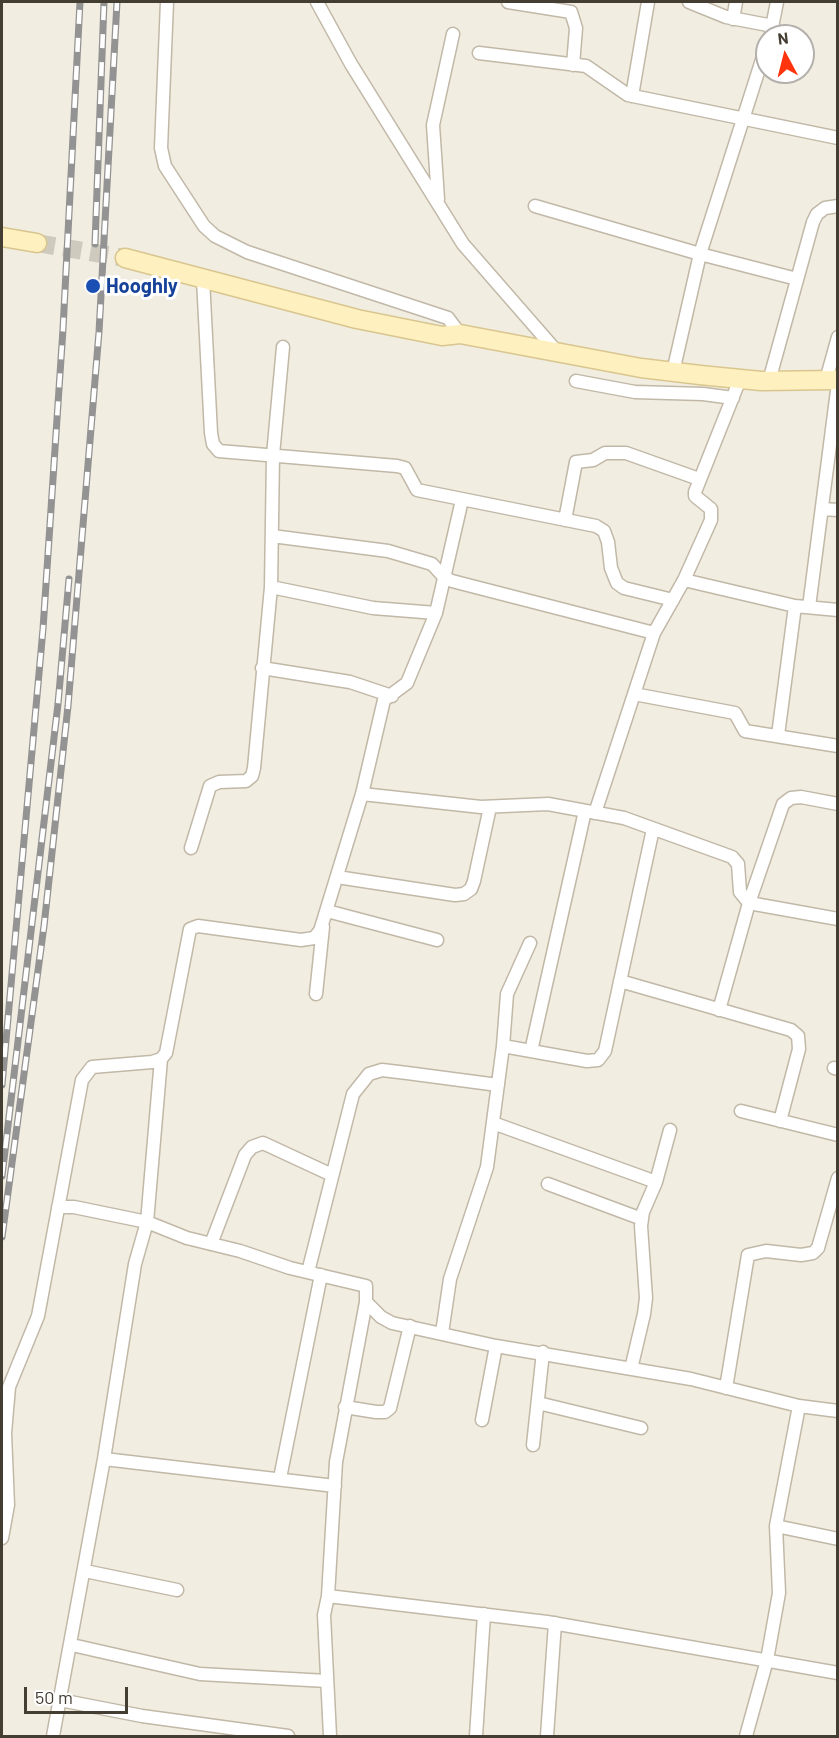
<!DOCTYPE html>
<html>
<head>
<meta charset="utf-8">
<style>
	body { margin:0 }
	#map { position:relative; width:839px; height:1738px; overflow:hidden; background:#f2ede1; font-family:Barlow,sans-serif }
	canvas { display:block }
	.frame { position:absolute; inset:0; border:3px solid #443d32; pointer-events:none }
	.north { position:absolute; left:755px; top:24px; width:60px; height:60px; box-sizing:border-box; background:#fff; border:2px solid #b4b1ad; border-radius:50%; rotate:353deg; font-size:16px; font-weight:700; line-height:24px; text-align:center; color:#443d32 }
	.north::after { content:''; display:block; margin:auto; width:21px; height:27px; background:#ff330c; clip-path:polygon(50% 0,100% 100%,50% 72%,0 100%) }
	.scale { position:absolute; left:24px; top:1687px; width:104px; height:27px; box-sizing:border-box; border:3px solid #443d32; border-top:0; padding-left:8px; font-size:18px; line-height:21px; white-space:nowrap; color:#443d32; -webkit-text-stroke:4px #fff; paint-order:stroke }
</style>
</head>
<body>
<div id="map">
<canvas width="839" height="1738"></canvas>
<div class="frame"></div>
<div class="north">N</div>
<div class="scale">50 m</div>
</div>
<script>
const g = document.querySelector('canvas').getContext('2d');
g.lineJoin = 'round';
function poly(rows) {
  const path = new Path2D();
  for (const r of rows) {
    path.moveTo(r[0], r[1]);
    for (let i = 2; i < r.length; i += 2) path.lineTo(r[i], r[i + 1]);
  }
  return path;
}
function stroke(path, color, width, dash) {
  g.strokeStyle = color;
  g.lineWidth = width;
  g.lineCap = dash ? 'butt' : 'round';
  g.setLineDash(dash || []);
  g.stroke(path);
}
function write(font, color, halo, rows, align = 'center') {
  g.font = font + ' Barlow,sans-serif';
  g.lineWidth = 6;
  g.setLineDash([]);
  g.textBaseline = 'middle';
  g.strokeStyle = halo;
  g.fillStyle = color;
  for (const [text, x, y, turn = 0] of rows) {
    g.save();
    g.translate(x, y);
    g.rotate((+turn || 0) * Math.PI / 180);
    g.textAlign = isNaN(turn) ? turn : align;
    if (halo) g.strokeText(text, 0, 0);
    g.fillText(text, 0, 0);
    g.restore();
  }
}
stroke(poly([
	[37,243,125,258]
]), '#cfcabe', 18, [18, 9]);
const street = poly([
	[167,2,161,148,165,166,204,226,215,236,247,252,448,318,460,334],
	[317,2,351,64,463,244,558,353],
	[508,2,571,12,576,28,573,65],
	[689,2,726,17,773,26],
	[733,19,736,2],
	[771,32,777,2],
	[479,53,586,66,628,95,838,138],
	[632,96,648,2],
	[438,199,433,125,453,34],
	[535,206,700,254,797,279],
	[203,279,211,433,213,444,219,451,397,466,405,468,417,490,596,526,604,531,608,542,611,568,617,583,624,588,673,600],
	[673,372,700,254,767,44],
	[826,380,838,337],
	[576,381,635,392,703,394,733,398],
	[769,381,813,222,817,214,825,208,838,206],
	[822,509,838,510],
	[565,520,576,462,593,460,605,453,626,453,699,479],
	[272,536,388,551,432,564,444,577,452,581,654,633],
	[684,580,795,606,838,610],
	[271,587,373,608,436,613],
	[809,607,838,383],
	[262,668,350,682,392,696],
	[634,694,735,713,745,731,838,746],
	[778,735,795,606],
	[362,794,481,807,548,804,624,818,732,857,738,864,740,892,749,903,838,919],
	[595,813,654,633,684,580,711,520,711,509,695,496,695,492,740,379],
	[191,848,210,786,219,782,246,781,252,776,254,768,271,587,273,455,283,347],
	[337,877,455,895,464,894,471,889,474,881,490,807],
	[327,911,437,940],
	[620,981,791,1030,798,1036,799,1049,780,1121],
	[316,994,323,927],
	[719,1010,749,903,783,804,791,798,801,797,838,804],
	[503,1046,587,1061,598,1060,605,1051,653,829],
	[531,1051,585,811],
	[834,1068,838,1069],
	[741,1111,838,1135],
	[493,1123,656,1182],
	[548,1184,642,1219],
	[58,1207,74,1207,147,1222,187,1238,240,1251,290,1268,366,1286,366,1302,381,1317,392,1323,496,1346,691,1379,799,1406,838,1411],
	[211,1244,245,1155,252,1147,263,1143,332,1175],
	[308,1272,353,1094,369,1074,382,1070,407,1073,498,1085],
	[442,1333,450,1279,487,1167,503,1046,507,994,530,943],
	[631,1369,644,1314,646,1298,641,1226,643,1212,656,1182,670,1130],
	[726,1388,748,1255,766,1251,801,1255,813,1253,818,1248,838,1178],
	[538,1403,641,1428],
	[345,1407,376,1412,385,1412,390,1408,410,1326],
	[482,1420,496,1346],
	[533,1445,543,1352],
	[104,1459,335,1486],
	[280,1478,321,1275],
	[776,1526,838,1539],
	[2,1538,8,1505,5,1433,9,1387,38,1316,82,1080,92,1067,152,1062,161,1059,166,1053,190,929,198,926,301,940,314,938,320,931,362,794,384,700,407,683,436,613,462,500],
	[85,1571,177,1590],
	[328,1596,547,1622,838,1673],
	[72,1645,200,1674,327,1681],
	[60,1700,142,1716,288,1736],
	[53,1736,104,1459,135,1264,147,1222,161,1059],
	[330,1736,324,1615,328,1596,336,1462,366,1302],
	[476,1736,484,1614],
	[547,1736,555,1623],
	[746,1736,767,1660,779,1593,776,1526,799,1406]
]);
const secondary = poly([
	[2,237,37,243],
	[125,258,357,319,442,336,460,334,641,368,700,375,761,381,838,380]
]);
stroke(street, '#c1b8a7', 15);
stroke(secondary, '#d9c68f', 21);
stroke(street, '#fff', 12);
stroke(secondary, '#fff0bf', 18);
const rail = poly([
	[95,244,104,2],
	[2,1085,43,629,63,329,80,2],
	[2,1176,58,704,69,579],
	[2,1237,44,926,68,706,99,332,117,2]
]);
stroke(rail, '#939393', 7);
stroke(rail, '#fff', 4.5, [14]);
for (const [x, y, r, color] of [
	[93,286,8,"#1a4fb4"]
]) {
  const dot = new Path2D();
  dot.arc(x, y, r, 0, 2 * Math.PI);
  g.fillStyle = color;
  g.fill(dot);
  stroke(dot, '#fff', 2);
}
write('bold 20px', '#164399', '#fff', [
	["Hooghly",106,286]
], 'left');
</script>
</body>
</html>
